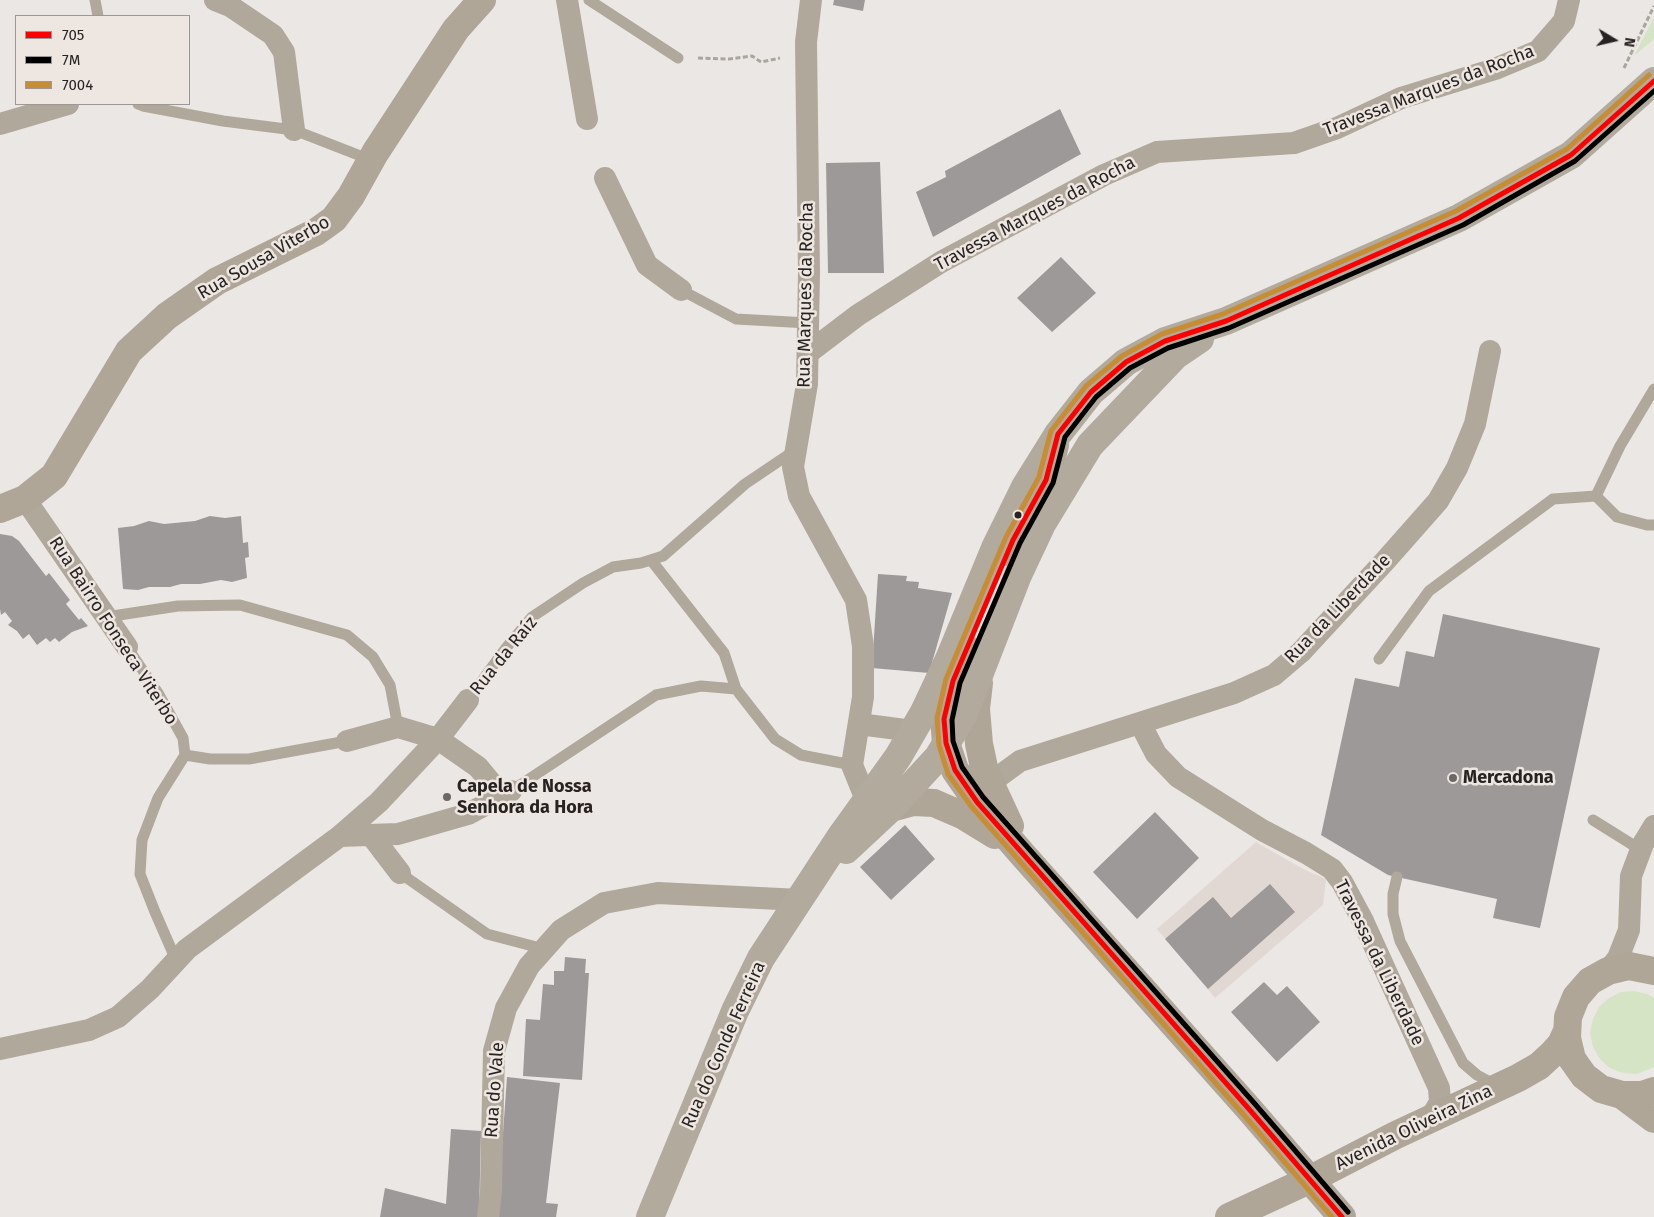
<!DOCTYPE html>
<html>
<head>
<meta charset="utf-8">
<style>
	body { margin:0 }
	#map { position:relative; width:1654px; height:1217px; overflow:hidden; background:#ebe7e4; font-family:"Fira Sans",sans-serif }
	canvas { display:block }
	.legend { position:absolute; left:15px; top:15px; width:175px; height:90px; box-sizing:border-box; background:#eee6e1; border:1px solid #9e9895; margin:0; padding:6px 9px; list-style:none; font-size:15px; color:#262322 }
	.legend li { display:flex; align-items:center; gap:10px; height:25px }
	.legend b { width:25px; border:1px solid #9e9895 }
	.north { position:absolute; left:1589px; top:15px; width:50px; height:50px; -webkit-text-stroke:4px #eee6e1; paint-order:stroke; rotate:99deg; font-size:14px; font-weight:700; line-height:20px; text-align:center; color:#262322 }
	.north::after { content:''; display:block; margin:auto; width:18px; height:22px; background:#262322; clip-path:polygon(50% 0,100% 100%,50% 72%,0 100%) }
</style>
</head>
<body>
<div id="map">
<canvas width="1654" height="1217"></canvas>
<ul class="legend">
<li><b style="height:6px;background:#f00"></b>705</li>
<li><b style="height:6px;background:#000"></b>7M</li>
<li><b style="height:6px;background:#c68d35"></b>7004</li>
</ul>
<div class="north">N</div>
</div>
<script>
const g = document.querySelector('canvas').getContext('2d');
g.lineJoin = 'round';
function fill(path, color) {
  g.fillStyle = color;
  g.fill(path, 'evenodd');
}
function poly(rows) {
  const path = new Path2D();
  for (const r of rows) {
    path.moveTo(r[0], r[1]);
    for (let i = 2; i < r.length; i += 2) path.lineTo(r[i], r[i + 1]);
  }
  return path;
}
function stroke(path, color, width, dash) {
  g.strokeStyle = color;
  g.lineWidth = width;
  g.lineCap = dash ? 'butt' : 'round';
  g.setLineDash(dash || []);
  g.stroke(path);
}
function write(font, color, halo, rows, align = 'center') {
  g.font = font + ' "Fira Sans",sans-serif';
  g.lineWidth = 5;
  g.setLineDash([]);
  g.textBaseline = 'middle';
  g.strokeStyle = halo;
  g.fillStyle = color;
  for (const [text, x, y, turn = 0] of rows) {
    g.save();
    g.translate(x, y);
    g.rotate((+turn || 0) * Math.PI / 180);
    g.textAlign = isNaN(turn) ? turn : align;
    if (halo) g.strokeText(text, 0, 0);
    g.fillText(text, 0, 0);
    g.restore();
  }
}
fill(poly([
	[1256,842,1305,870,1326,879,1323,905,1215,998,1157,929]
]), '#e2d8d3');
fill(poly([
	[1654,17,1654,39,1634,56],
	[1634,991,1647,994,1654,998,1654,1067,1637,1074,1623,1073,1610,1068,1600,1059,1593,1047,1590,1033,1593,1019,1599,1007,1609,998,1621,992]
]), '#d4e4c4');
fill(poly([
	[834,0,865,0,863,11,833,5],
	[1060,109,1081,154,933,237,916,192,946,177,945,171],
	[880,162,884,273,828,273,826,163],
	[1061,257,1096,293,1052,332,1017,298],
	[210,516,225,518,241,516,243,543,248,542,249,557,245,558,247,578,232,582,221,580,200,584,181,584,170,587,149,587,138,590,123,589,118,528,134,526,149,521,164,524,195,521],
	[0,534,12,536,19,541,46,576,49,573,70,600,66,604,79,620,81,618,88,626,72,632,59,642,55,638,50,642,46,638,37,645,29,634,23,639,17,631,8,625,12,621,5,612,1,615,0,609],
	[878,574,907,576,906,581,919,582,918,588,952,593,929,673,872,668],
	[1443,614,1600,648,1540,928,1493,918,1497,899,1388,875,1321,835,1355,678,1399,687,1406,651,1434,657],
	[1155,812,1199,858,1137,919,1093,872],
	[905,825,935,859,891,900,860,867],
	[1270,884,1295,912,1208,989,1165,939,1213,897,1231,918],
	[565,957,586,959,585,973,589,973,582,1080,523,1076,526,1019,540,1020,543,984,554,985,554,971,564,971],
	[1264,982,1277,995,1287,986,1320,1022,1277,1062,1231,1012],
	[507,1077,560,1083,546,1203,558,1204,556,1217,497,1217],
	[451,1129,481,1131,479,1217,380,1217,385,1188,446,1204]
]), '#9d9998');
stroke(poly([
	[698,58,729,59,752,56,761,62,780,58],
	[1624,68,1654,6]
]), '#aba69d', 3, [5, 2.5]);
stroke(poly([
	[95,0,98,16],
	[589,0,678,58],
	[138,104,143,106,223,121,294,130,371,160],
	[681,290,736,319,808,323],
	[1596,496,1620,446,1654,389],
	[651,560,724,653,736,689],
	[106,617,178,606,240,605,347,635,373,657,390,685,398,727],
	[127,647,158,693,183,738,185,755,158,798,142,840,140,874,155,912,176,960],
	[1379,659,1429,591,1553,499,1596,496,1617,517,1647,525,1654,525],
	[468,700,506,648,532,617,583,583,613,567,641,563,663,556,745,484,794,451],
	[185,755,210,759,249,759,347,741],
	[511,791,656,695,701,686,736,689,775,739,801,755,852,765],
	[1593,820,1641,850],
	[400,873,487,934,544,949],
	[1397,877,1393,894,1393,914,1400,941,1463,1063,1477,1075,1492,1083,1499,1083]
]), '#b0a89a', 11);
stroke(poly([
	[215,0,230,6,273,35,284,52,294,130],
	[567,0,587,119],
	[811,0,806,42,809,272,807,384,793,467,799,496,856,600,863,646,863,697,852,765,867,802],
	[0,124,68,104],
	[605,178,647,265,681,290],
	[808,353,858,315,941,262,1104,175,1157,152,1294,143,1337,128,1401,98,1495,69,1538,51,1564,21,1569,0],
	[25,499,127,647],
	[1140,723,1156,754,1178,777,1262,830,1306,853,1332,869,1342,882,1363,921,1439,1088,1440,1102,1430,1119],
	[859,724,913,731],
	[347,741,398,727,438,739,468,700],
	[990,783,1020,761,1234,693,1274,675,1301,652,1385,561,1438,501,1457,468,1475,424,1490,351],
	[371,835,400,873],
	[340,836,379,802,438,739,478,767,502,796],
	[1608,971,1618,958,1629,930,1631,876,1643,844,1654,826],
	[0,1049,89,1030,118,1017,150,989,187,949,340,836,398,834,468,814,511,791],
	[488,1217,491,1191,494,1051,506,1008,529,966,561,930,604,903,658,893,800,900]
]), '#b0a89a', 22);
stroke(poly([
	[0,509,25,499,54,476,129,351,167,316,217,281,316,232,334,219,351,196,375,153,456,29,482,0],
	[1008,552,1046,480,1055,445],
	[967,649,953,681,944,719,946,743,955,770,977,802,1023,855,1249,1109,1342,1217],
	[979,683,976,709,979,744,985,772,1010,826],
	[891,808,913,802,934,803,964,816,995,835],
	[1654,971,1629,966,1608,971,1590,981,1576,997,1568,1017,1567,1038,1572,1059,1584,1076,1601,1089,1622,1095,1642,1095,1654,1091],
	[1622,1095,1654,1119],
	[1229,1217,1309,1180,1396,1135,1518,1078,1539,1066,1552,1054,1561,1044,1567,1031]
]), '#afa697', 28);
stroke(poly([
	[846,850,891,808,938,757,964,714,1018,575,1042,524,1090,445,1175,356,1200,339],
	[650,1217,735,1011,761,958,841,836,898,757,924,712,949,659,995,548,1025,487,1058,434,1091,392,1126,362,1165,341,1226,321,1459,218,1571,155,1654,81]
]), '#b2aa9c', 28);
stroke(poly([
	[1342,1217,1249,1109,977,802,955,770,946,743,944,719,953,681,1013,540,1046,480,1058,434,1091,392,1126,362,1165,341,1226,321,1459,218,1571,155,1654,81]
]), '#f00', 5);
stroke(poly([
	[1348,1212,1255,1104,983,797,962,767,953,741,952,720,960,683,1020,543,1053,483,1065,437,1096,397,1130,368,1168,348,1229,328,1463,225,1575,161,1654,91]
]), '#000', 5);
stroke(poly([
	[1332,1217,1243,1114,971,806,948,774,939,745,937,718,946,679,1006,537,1039,477,1051,431,1086,386,1122,356,1162,334,1223,314,1456,211,1567,149,1649,75]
]), '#c68d35', 5);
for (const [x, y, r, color] of [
	[1018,515,4.5,"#262322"],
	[1453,778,5,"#6b6866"],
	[447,797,5,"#6b6866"]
]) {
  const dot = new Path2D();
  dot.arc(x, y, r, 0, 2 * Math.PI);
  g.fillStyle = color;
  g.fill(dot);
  stroke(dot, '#eee6e1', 2);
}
write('18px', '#262322', '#eee6e1', [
	["Travessa Marques da Rocha",1429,91,-21],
	["Travessa Marques da Rocha",1035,214,-28],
	["Rua Sousa Viterbo",264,258,-30],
	["Rua Marques da Rocha",806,295,-89],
	["Rua da Liberdade",1338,609,-46],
	["Rua Bairro Fonseca Viterbo",113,631,57],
	["Rua da Raíz",504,656,-51],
	["Travessa da Liberdade",1379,963,64],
	["Rua do Conde Ferreira",724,1045,-66],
	["Rua do Vale",495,1090,-86],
	["Avenida Oliveira Zina",1414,1128,-26]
]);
write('bold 18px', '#262322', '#eee6e1', [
	["Mercadona",1463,778],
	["Capela de Nossa",457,787],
	["Senhora da Hora",457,808]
], 'left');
</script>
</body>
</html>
